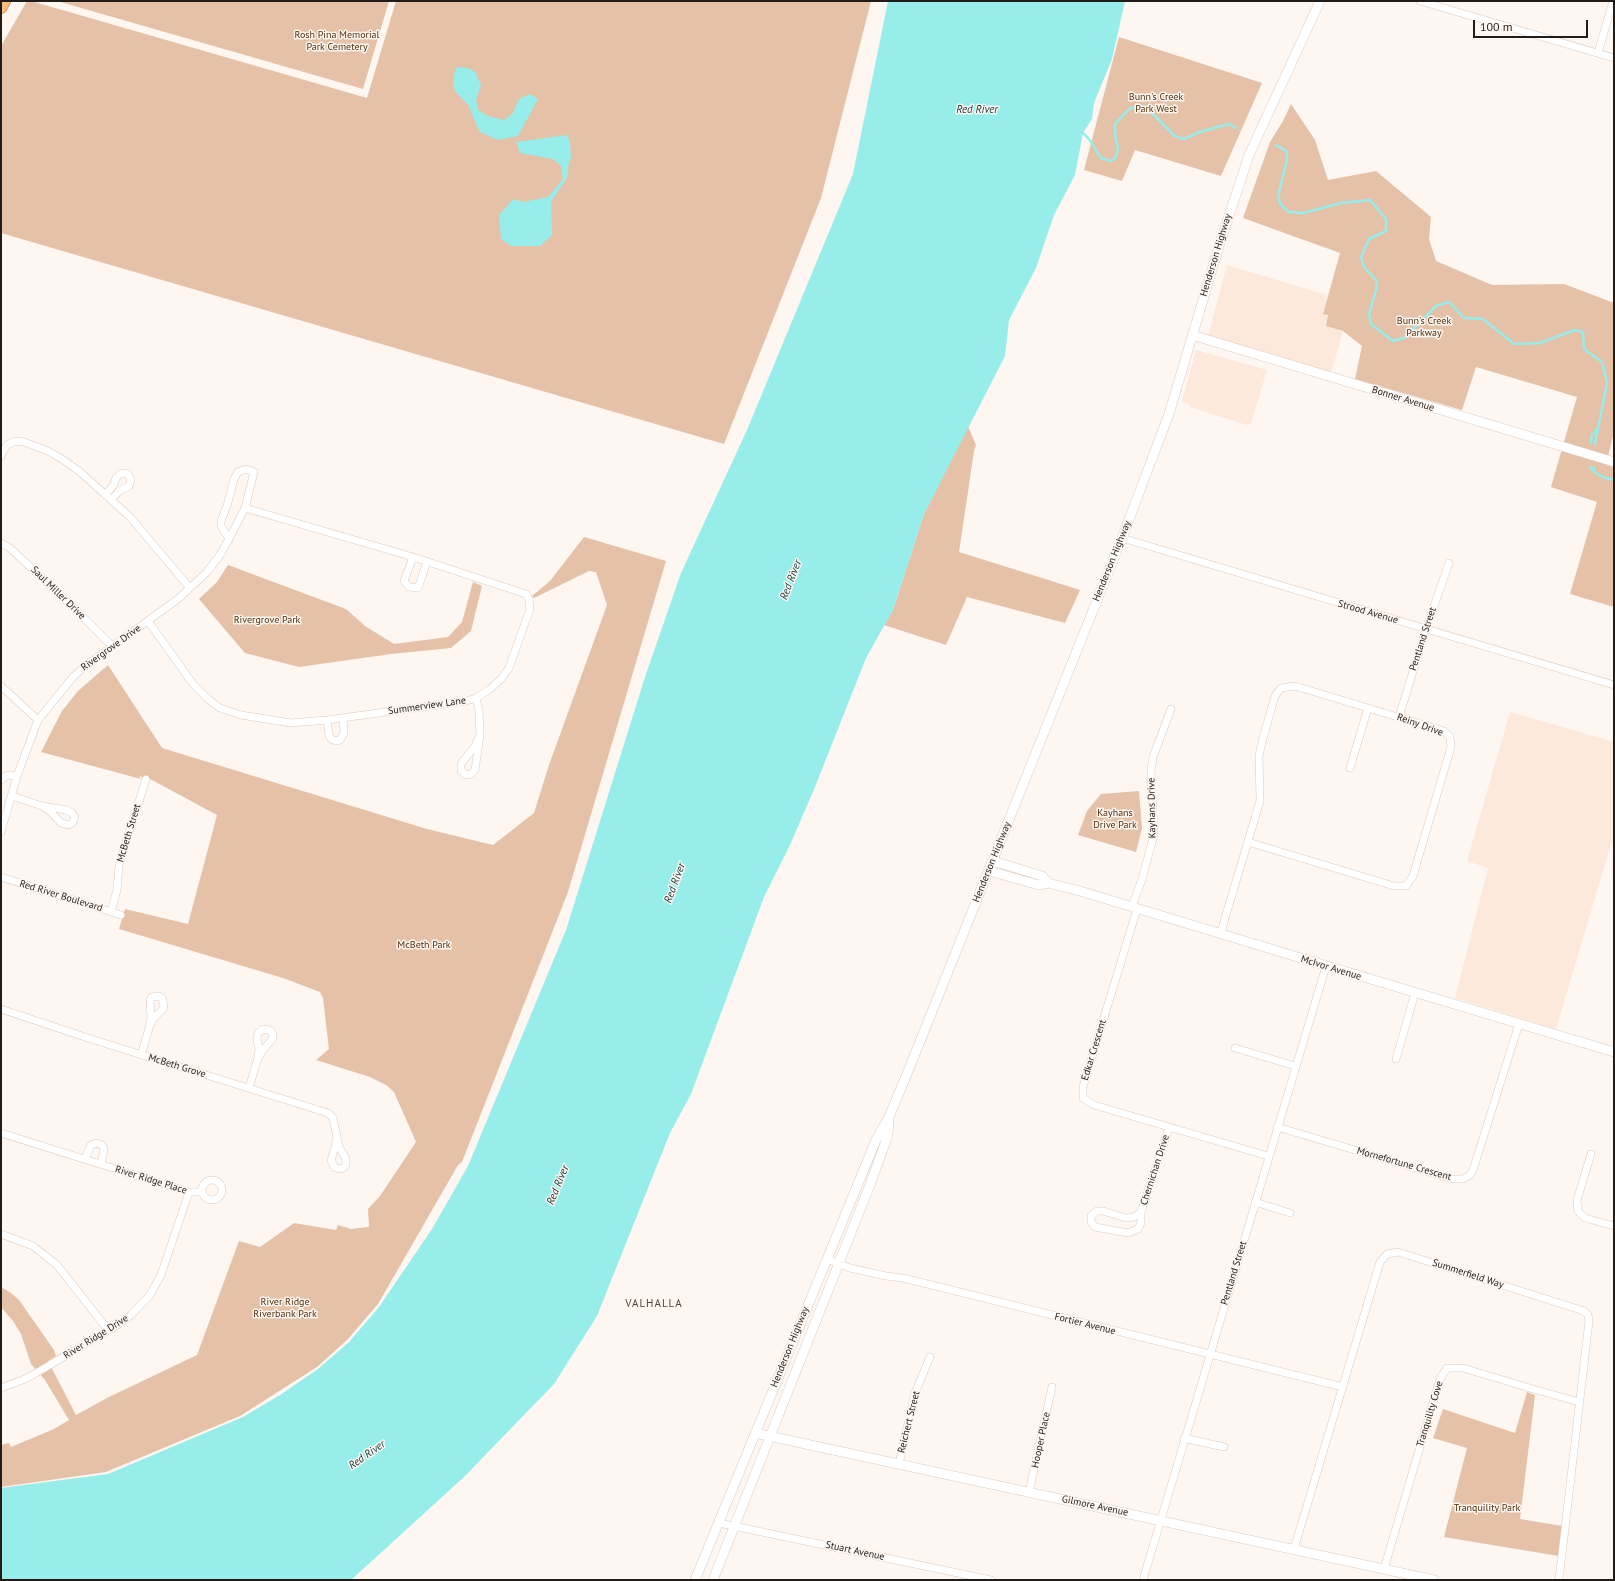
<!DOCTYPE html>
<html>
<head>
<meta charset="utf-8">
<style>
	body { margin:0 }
	#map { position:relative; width:1615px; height:1581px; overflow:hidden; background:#fdf6f1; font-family:"PT Sans",sans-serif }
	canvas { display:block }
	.frame { position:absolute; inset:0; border:2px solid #221c18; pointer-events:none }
	.scale { position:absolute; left:1473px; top:20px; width:115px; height:18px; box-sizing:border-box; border:2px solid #221c18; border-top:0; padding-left:5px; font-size:12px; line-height:14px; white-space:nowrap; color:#221c18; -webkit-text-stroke:3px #fdf6f1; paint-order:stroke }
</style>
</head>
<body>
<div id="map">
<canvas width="1615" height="1581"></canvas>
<div class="frame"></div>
<div class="scale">100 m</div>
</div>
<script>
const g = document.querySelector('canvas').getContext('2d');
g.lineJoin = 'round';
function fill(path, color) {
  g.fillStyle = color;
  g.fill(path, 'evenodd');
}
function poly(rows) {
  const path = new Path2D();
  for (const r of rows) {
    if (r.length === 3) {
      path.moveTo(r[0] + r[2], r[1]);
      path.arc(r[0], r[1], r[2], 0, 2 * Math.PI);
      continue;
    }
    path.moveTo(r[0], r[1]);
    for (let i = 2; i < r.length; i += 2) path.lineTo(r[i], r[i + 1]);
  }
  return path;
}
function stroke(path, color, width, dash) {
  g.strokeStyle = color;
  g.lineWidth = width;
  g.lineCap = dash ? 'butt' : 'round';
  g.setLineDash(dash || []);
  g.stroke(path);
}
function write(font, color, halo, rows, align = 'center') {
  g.font = font + ' "PT Sans",sans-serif';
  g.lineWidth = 3;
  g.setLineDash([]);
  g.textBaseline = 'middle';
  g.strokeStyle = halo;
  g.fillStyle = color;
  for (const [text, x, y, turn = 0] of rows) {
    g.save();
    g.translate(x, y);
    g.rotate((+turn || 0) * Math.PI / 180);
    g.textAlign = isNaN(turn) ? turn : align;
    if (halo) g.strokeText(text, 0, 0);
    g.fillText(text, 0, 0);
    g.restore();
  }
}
fill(poly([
	[1227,265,1327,295,1323,313,1328,315,1326,326,1343,331,1331,374,1208,336],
	[1196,350,1267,370,1251,424,1247,425,1190,407,1190,404,1182,402],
	[1510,712,1614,742,1614,834,1556,1029,1455,998,1488,868,1467,861]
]), '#fce9db');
fill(poly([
	[27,1,31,1,367,98,396,1,871,1,821,198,724,444,1,233,1,46],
	[57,1,389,1,363,89],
	[1119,37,1262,83,1221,176,1135,150,1122,181,1084,170],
	[1291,104,1315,140,1328,180,1376,171,1431,217,1429,239,1436,261,1492,285,1564,284,1614,303,1614,432,1606,465,1614,467,1614,607,1570,594,1597,502,1551,487,1577,397,1476,367,1462,410,1355,379,1362,346,1343,331,1326,326,1328,315,1323,314,1340,253,1243,218,1270,142,1283,121],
	[968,426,976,445,974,451,959,552,1080,590,1065,623,967,597,946,645,884,625,893,610,924,514],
	[584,537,666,561,568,892,462,1162,458,1165,378,1304,348,1339,317,1367,240,1416,106,1472,1,1487,1,1445,9,1443,11,1447,54,1429,69,1420,45,1380,31,1364,21,1334,13,1321,1,1307,1,1287,11,1293,19,1300,54,1350,56,1356,48,1361,76,1415,107,1398,197,1355,239,1241,260,1247,294,1223,336,1230,338,1225,351,1229,369,1227,368,1209,380,1196,416,1142,394,1092,386,1085,370,1077,316,1060,329,1049,323,998,320,992,283,978,119,929,125,909,188,924,217,815,152,780,139,776,141,779,41,752,62,711,78,691,108,665,162,748,427,829,493,845,534,813,549,765,607,605,596,572,589,571,534,598,532,596,550,581],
	[228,565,346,609,365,626,394,644,448,637,462,622,473,582,482,586,471,631,451,648,391,654,299,667,245,653,199,599,217,582],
	[1139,791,1142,828,1136,852,1078,835,1087,811,1101,794],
	[1527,1392,1535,1395,1520,1519,1562,1526,1559,1556,1444,1537,1467,1448,1433,1438,1443,1409,1515,1433]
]), '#e4c1a7');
fill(poly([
	[888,1,1125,1,1112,59,1094,103,1092,119,1083,133,1075,175,1054,215,1036,268,1009,320,1005,356,924,514,893,610,866,658,815,787,790,845,764,897,691,1094,670,1133,597,1316,554,1384,464,1477,351,1580,1,1580,1,1488,108,1474,243,1417,280,1395,318,1369,349,1342,379,1307,432,1229,468,1166,566,930,645,677,681,573,747,430,853,174],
	[457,67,468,68,475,72,481,85,476,100,478,110,488,116,504,120,513,113,519,99,530,94,538,99,518,136,498,140,480,132,476,124,469,106,455,91,453,81,454,74],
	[567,135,570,142,571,157,568,168,568,176,551,202,552,235,540,246,511,246,501,239,499,215,513,199,523,202,548,197,563,179,561,166,553,159,520,153,516,142]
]), '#97edea');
stroke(poly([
	[1083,133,1089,139,1101,158,1111,161,1115,158,1118,149,1115,134,1115,124,1128,110,1134,107,1142,106,1156,117,1175,136,1184,139,1200,132,1229,124,1236,128],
	[1276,145,1286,151,1287,159,1278,197,1281,205,1289,212,1303,213,1341,203,1370,200,1386,219,1386,231,1369,239,1361,257,1364,267,1377,281,1376,290,1369,314,1371,324,1393,341,1404,338,1436,306,1449,302,1464,318,1483,319,1514,344,1540,343,1575,330,1583,332,1584,349,1602,362,1607,383,1595,444],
	[1591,443,1592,435,1598,428],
	[1590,467,1594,471],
	[1594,468,1594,472,1603,477,1614,480]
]), '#97edea', 2.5);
const street = poly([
	[1420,1,1614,58],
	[1598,53,1613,1],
	[1,456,7,445,15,441,24,442,48,451,62,459,79,471,130,517,190,588],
	[106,494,113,486,116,478,120,474,126,473,129,476,131,480,129,486,119,491,111,500],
	[1122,538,1614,685],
	[1,543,10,548,70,604,112,646],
	[413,557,404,581,409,587,418,588,427,562],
	[148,621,193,684,208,699,220,708,241,715,291,723,327,720,466,701,476,698,490,689,501,679,509,668,530,609,529,599,526,594,413,557,245,508],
	[1,686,38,720],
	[476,698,479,710,480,735,475,746,461,764,461,771,466,775,471,774,475,770,480,735],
	[1399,717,1426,629,1449,563],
	[327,720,329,735,331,739,336,741,340,740,344,733,343,718],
	[1350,768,1368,708],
	[1,780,7,775,17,776],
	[12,796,42,806,66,810,72,813,75,817,73,822,69,825,61,823,50,811,42,806],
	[1,832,17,776,38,720,73,677,85,666,178,599,207,572,220,555,229,539,245,508,254,472,246,469,238,472,234,479,227,506,221,521,221,526,229,539],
	[1,877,121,915],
	[1132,907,1142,879,1154,835,1151,771,1153,757,1171,709],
	[1137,909,1083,1087,1083,1098,1094,1105,1268,1156],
	[111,912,117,890,119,865,146,779],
	[1221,934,1223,925,1260,801,1259,756,1262,742,1275,696,1281,688,1295,686,1444,731,1450,737,1451,747,1413,876,1406,886,1394,886,1248,842],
	[1,1009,91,1039,328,1113,333,1118,339,1147,346,1159,346,1165,343,1168,339,1169,334,1167,331,1160,335,1147,337,1136],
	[1235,1048,1295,1066],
	[141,1055,150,1025,151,1017,150,1000,152,997,159,996,162,998,164,1005,163,1009,154,1018,150,1025],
	[1396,1059,1415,993],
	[249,1088,258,1058,263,1050,273,1038,272,1032,269,1030,263,1029,258,1033,257,1039,259,1049,258,1058],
	[1277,1127,1453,1179,1463,1179,1470,1175,1473,1170,1519,1024],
	[1,1133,189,1192,202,1192],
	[1591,1154,1577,1200,1578,1211,1585,1218,1614,1226],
	[85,1159,91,1145,96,1143,102,1145,104,1149,101,1164],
	[212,1190,10],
	[1255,1202,1290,1213],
	[1141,1212,1134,1217,1126,1218,1103,1211,1097,1211,1091,1216,1091,1222,1095,1227,1128,1233,1138,1229,1141,1223,1141,1212,1169,1128],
	[1,1234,33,1246,57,1265,108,1330],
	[827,1259,850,1268,886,1276,903,1278,1343,1387],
	[1,1388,25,1379,43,1369,119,1324,131,1315,150,1295,161,1275,189,1192],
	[1184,1438,1224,1447],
	[899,1464,915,1393,930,1357],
	[1029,1492,1052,1387],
	[719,1523,991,1580],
	[1294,1549,1380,1262,1387,1254,1398,1252,1584,1311,1588,1315,1589,1321,1559,1580],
	[1384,1569,1440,1379,1447,1368,1463,1368,1533,1389,1579,1402],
	[1143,1580,1326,966]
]);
const secondary = poly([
	[1192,335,1614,462],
	[993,861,1042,876,1048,883],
	[989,871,1039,885,1048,883,1080,891,1337,969,1614,1052],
	[755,1433,1434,1580],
	[695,1580,876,1140,889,1117,909,1069,1122,538,1169,414,1220,243,1249,155,1320,1],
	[713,1580,870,1185,888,1135,889,1120]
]);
const primary = poly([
	[1,8,5,1]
]);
stroke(street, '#dbcbbe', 8);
stroke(secondary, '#dbcbbe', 10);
stroke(primary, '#ad6823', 12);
stroke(street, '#fff', 7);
stroke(secondary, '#fff', 9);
stroke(primary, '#fbbd7f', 11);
write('10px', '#502d0c', '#fdf6f1', [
	["Rosh Pina Memorial",337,35],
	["Park Cemetery",337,47],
	["Bunn's Creek",1156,97],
	["Park West",1156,109],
	["Bunn's Creek",1424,321],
	["Parkway",1424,333],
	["Rivergrove Park",267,620],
	["Kayhans",1115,813],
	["Drive Park",1115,825],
	["McBeth Park",424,945],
	["River Ridge",285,1302],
	["Riverbank Park",285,1314],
	["Tranquility Park",1487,1508]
]);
write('10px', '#221c18', '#fdf6f1', [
	["Henderson Highway",1216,255,-73],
	["Bonner Avenue",1403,399,17],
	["Henderson Highway",1112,561,-68],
	["Saul Miller Drive",58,593,44],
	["Strood Avenue",1368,612,16],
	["Pentland Street",1423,639,-72],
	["Rivergrove Drive",111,648,-36],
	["Summerview Lane",427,706,-8],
	["Reiny Drive",1420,725,20],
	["Kayhans Drive",1152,808,-91],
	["McBeth Street",129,833,-73],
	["Henderson Highway",992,862,-68],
	["Red River Boulevard",61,896,17],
	["McIvor Avenue",1331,968,17],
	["Edkar Crescent",1094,1050,-73],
	["McBeth Grove",177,1066,17],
	["Mornefortune Crescent",1404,1164,16],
	["Chernichan Drive",1155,1170,-72],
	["River Ridge Place",151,1180,17],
	["Pentland Street",1234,1273,-73],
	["Summerfield Way",1468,1274,18],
	["Fortier Avenue",1085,1324,14],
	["River Ridge Drive",96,1337,-32],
	["Henderson Highway",790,1347,-68],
	["Tranquility Cove",1430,1414,-73],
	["Reichert Street",909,1422,-76],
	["Hooper Place",1041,1440,-78],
	["Gilmore Avenue",1095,1506,12],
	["Stuart Avenue",855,1551,12]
]);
write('italic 11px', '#103a38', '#fdf6f1', [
	["Red River",977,110],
	["Red River",791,580,-69],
	["Red River",675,883,-70],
	["Red River",558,1185,-68],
	["Red River",367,1455,-35]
]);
g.letterSpacing = '1px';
write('11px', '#504338', '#fdf6f1', [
	["VALHALLA",654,1304]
]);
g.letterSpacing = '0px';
</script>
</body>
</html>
